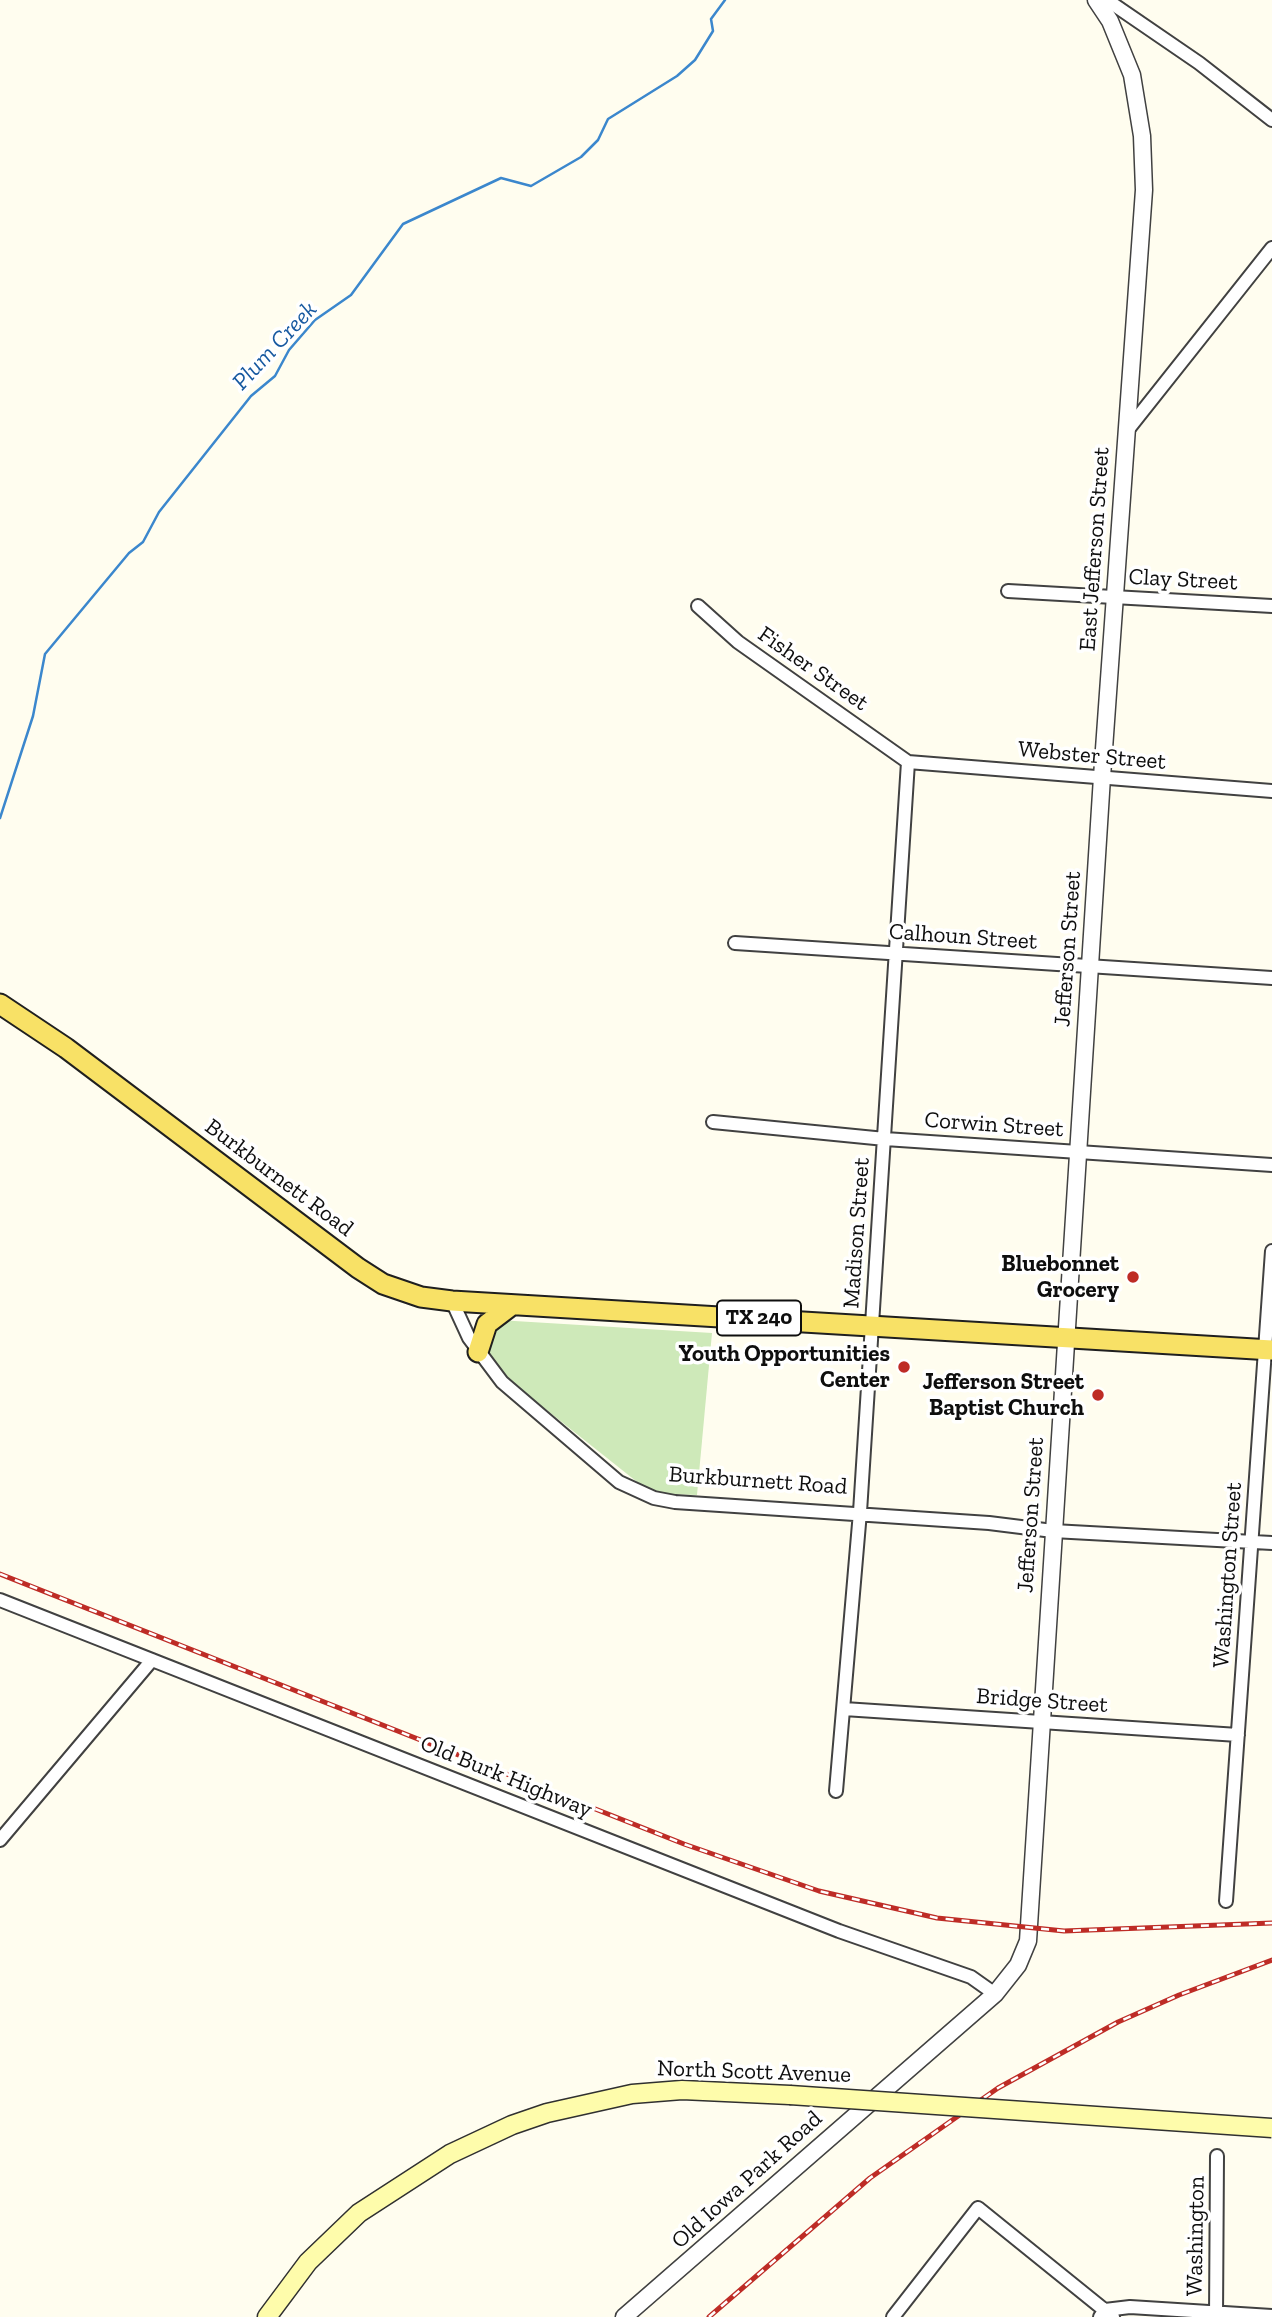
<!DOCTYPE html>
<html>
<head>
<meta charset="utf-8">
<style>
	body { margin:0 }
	canvas { display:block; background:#fffdef }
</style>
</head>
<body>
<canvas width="1272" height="2317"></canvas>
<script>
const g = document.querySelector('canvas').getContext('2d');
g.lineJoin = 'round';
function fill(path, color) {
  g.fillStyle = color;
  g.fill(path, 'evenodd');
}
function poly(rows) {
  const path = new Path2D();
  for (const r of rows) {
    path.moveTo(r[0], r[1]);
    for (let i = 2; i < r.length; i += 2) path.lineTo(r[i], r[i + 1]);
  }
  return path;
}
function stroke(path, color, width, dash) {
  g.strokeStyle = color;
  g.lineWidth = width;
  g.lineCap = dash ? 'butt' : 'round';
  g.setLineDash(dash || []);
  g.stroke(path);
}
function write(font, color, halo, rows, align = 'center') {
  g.font = font + ' "Zilla Slab",serif';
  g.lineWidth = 7;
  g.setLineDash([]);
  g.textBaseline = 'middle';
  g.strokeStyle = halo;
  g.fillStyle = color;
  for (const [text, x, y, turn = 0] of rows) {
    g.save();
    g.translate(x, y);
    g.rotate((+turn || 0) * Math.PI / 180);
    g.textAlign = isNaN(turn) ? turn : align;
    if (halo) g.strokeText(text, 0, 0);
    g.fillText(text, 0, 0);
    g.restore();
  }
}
fill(poly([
	[498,1320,712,1333,697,1495,668,1494,646,1489,495,1369,484,1347]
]), '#cee9b9');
stroke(poly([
	[0,818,33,716,45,654,129,553,143,542,159,512,251,396,275,376,289,350,315,320,351,295,403,224,501,178,531,186,581,157,598,140,608,119,677,76,695,60,713,31,711,19,725,0]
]), '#3b87cd', 2.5);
const minor = poly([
	[1107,0,1199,63,1272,120],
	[1126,432,1272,248],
	[1008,591,1272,606],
	[698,606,738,642,908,762],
	[908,762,1272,791],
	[735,943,1272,978],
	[713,1122,885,1139,1272,1165],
	[452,1301,469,1338,502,1382,619,1482,654,1498,675,1502,989,1523,1053,1531,1272,1543],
	[0,1600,839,1931,971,1977,995,1994],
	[844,1709,1238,1735],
	[836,1791,860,1512,908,762],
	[0,1840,152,1660],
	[1226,1901,1272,1251],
	[893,2317,978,2208,1113,2317],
	[1100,2317,1105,2310,1130,2307,1272,2316],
	[1216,2317,1217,2156]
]);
const tertiary = poly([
	[624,2317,995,1994,1018,1965,1028,1941,1102,777,1144,190,1142,136,1132,75,1110,21,1096,0]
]);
const secondary = poly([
	[267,2317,308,2262,359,2213,450,2154,512,2125,547,2113,632,2094,682,2090,790,2095]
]);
const primary = poly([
	[0,1004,66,1048,358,1268,383,1284,421,1297,452,1301,1272,1350],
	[478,1352,487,1324,512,1305]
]);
stroke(minor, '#414141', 16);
stroke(tertiary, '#414141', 19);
stroke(secondary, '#303030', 21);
stroke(primary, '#1f1f1f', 23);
stroke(minor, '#fff', 12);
stroke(tertiary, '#fff', 16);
stroke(secondary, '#fefcab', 18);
stroke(primary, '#f8e166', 19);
const rail = poly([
	[0,1574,684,1844,819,1891,937,1918,1064,1931,1272,1923],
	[709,2317,870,2178,998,2088,1118,2022,1179,1995,1272,1960]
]);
stroke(rail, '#be2c26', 5);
stroke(rail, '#fff', 2.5, [8]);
const secondaryBridge = poly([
	[790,2095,1272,2128]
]);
stroke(secondaryBridge, '#303030', 21, []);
stroke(secondaryBridge, '#fefcab', 18);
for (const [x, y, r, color] of [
	[1133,1277,7,"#be2c26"],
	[904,1367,7,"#be2c26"],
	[1098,1395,7,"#be2c26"]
]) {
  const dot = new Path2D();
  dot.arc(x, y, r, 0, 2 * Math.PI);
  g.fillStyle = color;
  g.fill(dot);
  stroke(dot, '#fff', 2.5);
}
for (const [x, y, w] of [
	[759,1318,84]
]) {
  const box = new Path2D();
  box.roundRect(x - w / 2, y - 17.5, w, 35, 5);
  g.fillStyle = '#fff';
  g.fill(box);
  stroke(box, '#0e0e0e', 2);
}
write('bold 21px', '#0e0e0e', null, [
	["TX 240",759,1318]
]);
write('23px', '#0e0e0e', '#fff', [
	["East Jefferson Street",1095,549,-86],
	["Clay Street",1183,580,3],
	["Fisher Street",813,669,35],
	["Webster Street",1092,756,5],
	["Calhoun Street",963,937,4],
	["Jefferson Street",1068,949,-86],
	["Corwin Street",994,1125,4],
	["Burkburnett Road",279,1178,37],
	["Madison Street",857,1233,-86],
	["Burkburnett Road",758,1481,4],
	["Jefferson Street",1031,1515,-86],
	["Washington Street",1228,1575,-86],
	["Bridge Street",1042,1701,4],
	["Old Burk Highway",506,1777,22],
	["North Scott Avenue",754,2072,2],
	["Old Iowa Park Road",747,2180,-42],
	["Washington",1196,2236,-89]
]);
write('bold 23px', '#0e0e0e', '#fff', [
	["Bluebonnet",1119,1264],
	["Grocery",1119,1290],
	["Youth Opportunities",890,1354],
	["Center",890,1380],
	["Jefferson Street",1084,1382],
	["Baptist Church",1084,1408]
], 'right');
write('italic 24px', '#1759a0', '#fff', [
	["Plum Creek",275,346,-47]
]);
</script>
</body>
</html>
